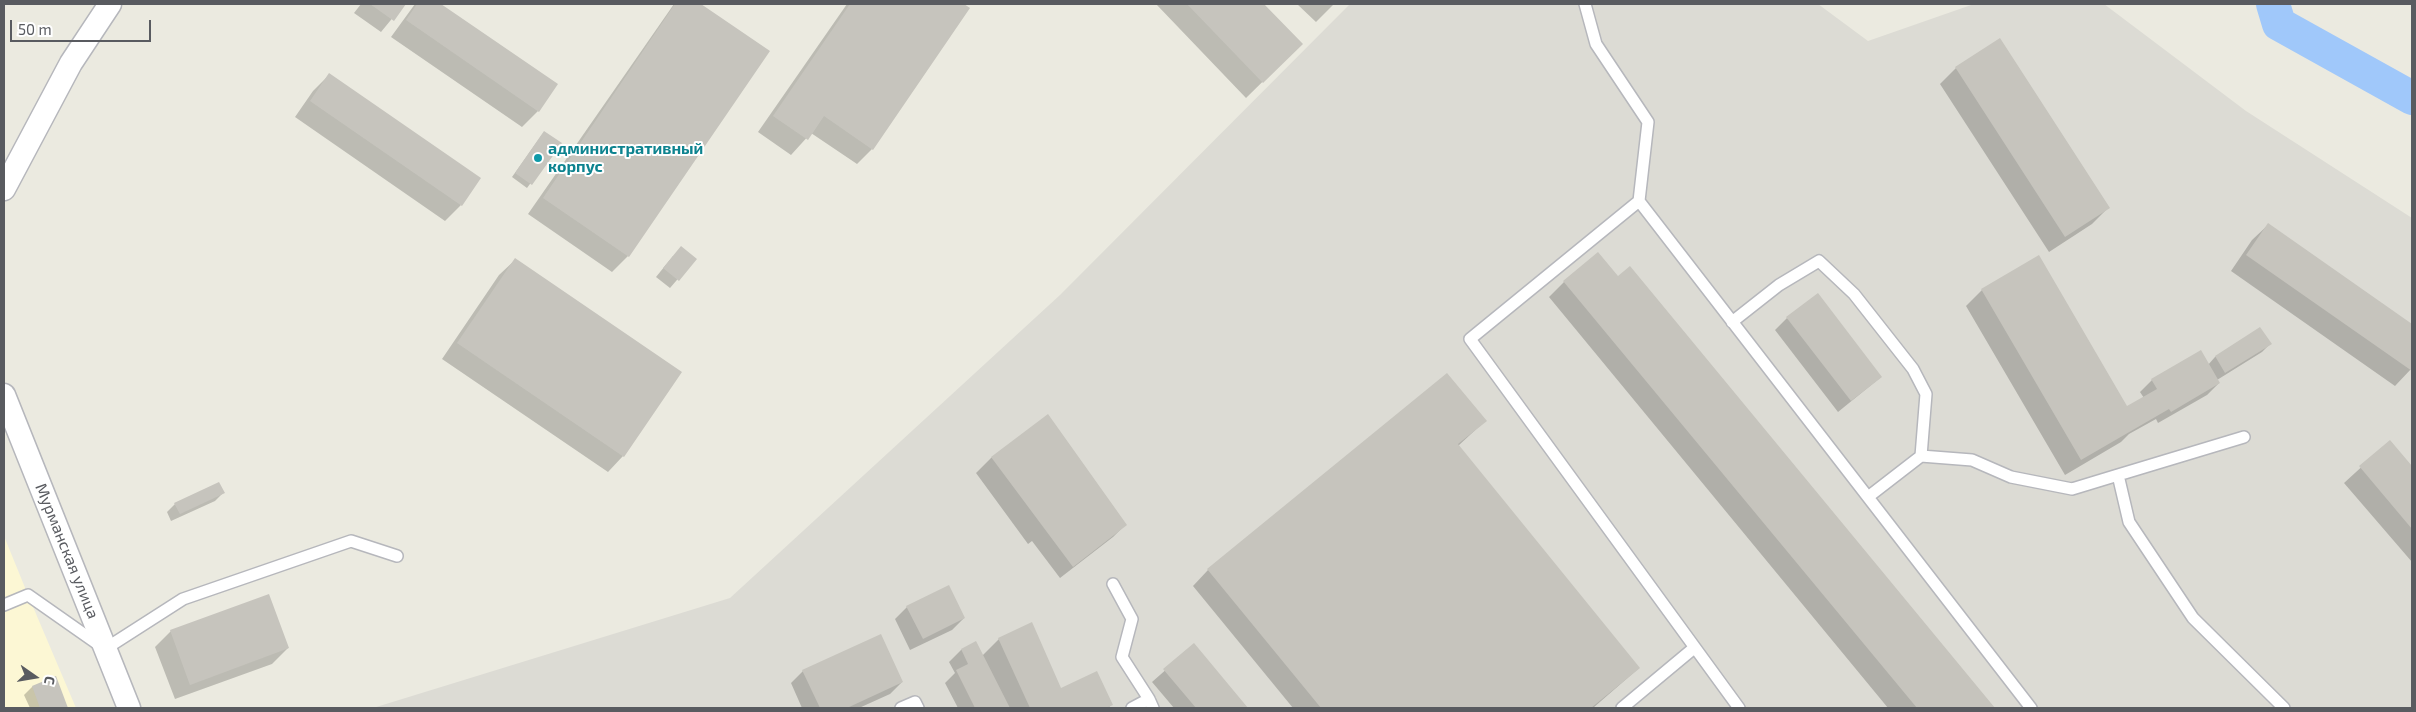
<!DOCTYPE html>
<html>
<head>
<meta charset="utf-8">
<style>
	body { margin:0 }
	#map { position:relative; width:2416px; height:712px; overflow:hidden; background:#ebeae0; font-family:"Exo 2",sans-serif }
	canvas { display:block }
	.frame { position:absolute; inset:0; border:5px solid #595b60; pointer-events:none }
	.north { position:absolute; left:10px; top:652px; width:50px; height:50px; -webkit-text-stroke:4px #fff; paint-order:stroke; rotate:103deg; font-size:14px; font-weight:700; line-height:20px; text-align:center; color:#595b60 }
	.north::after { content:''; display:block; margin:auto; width:18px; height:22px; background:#595b60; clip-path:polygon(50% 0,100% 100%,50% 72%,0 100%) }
	.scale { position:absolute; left:10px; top:20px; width:141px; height:22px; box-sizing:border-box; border:2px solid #595b60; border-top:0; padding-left:6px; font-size:15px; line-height:18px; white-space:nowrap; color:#595b60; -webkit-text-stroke:4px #fff; paint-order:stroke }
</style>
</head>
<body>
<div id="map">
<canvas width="2416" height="712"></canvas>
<div class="frame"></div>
<div class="north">С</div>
<div class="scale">50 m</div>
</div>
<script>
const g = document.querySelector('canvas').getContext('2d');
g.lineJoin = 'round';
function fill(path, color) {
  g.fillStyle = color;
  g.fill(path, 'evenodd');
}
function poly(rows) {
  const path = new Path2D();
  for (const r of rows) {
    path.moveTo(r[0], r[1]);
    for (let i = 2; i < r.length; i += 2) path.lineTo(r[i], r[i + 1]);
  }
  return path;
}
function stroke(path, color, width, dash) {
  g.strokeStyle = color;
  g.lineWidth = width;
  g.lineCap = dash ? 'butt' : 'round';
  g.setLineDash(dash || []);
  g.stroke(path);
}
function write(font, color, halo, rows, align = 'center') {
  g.font = font + ' "Exo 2",sans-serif';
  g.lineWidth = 4;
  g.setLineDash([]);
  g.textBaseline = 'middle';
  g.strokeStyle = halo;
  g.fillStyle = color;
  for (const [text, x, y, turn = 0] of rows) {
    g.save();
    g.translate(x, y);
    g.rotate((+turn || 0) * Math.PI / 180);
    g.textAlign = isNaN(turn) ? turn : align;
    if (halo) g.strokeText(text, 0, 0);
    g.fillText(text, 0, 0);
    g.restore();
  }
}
fill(poly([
	[4,536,28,595,76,708,4,708]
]), '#fcf7d4');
fill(poly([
	[1350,4,1818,4,1868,41,1974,4,2104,4,2246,111,2412,218,2412,708,373,708,730,598,1060,295]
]), '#dcdbd4');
fill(poly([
	[361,4,404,4,381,32,354,13],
	[415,4,438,4,556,85,538,111,522,127,391,37],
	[674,4,699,4,768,51,628,256,612,272,528,214],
	[847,4,961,4,968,9,872,149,857,164,811,133,791,155,758,132],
	[1156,4,1262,4,1301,44,1246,98],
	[1297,4,1334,4,1316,22],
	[1956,68,2108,208,2092,224,2049,252,1940,84],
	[329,75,461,205,445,221,295,117,313,91],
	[541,136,560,143,527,188,512,177],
	[2268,225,2412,326,2412,368,2395,386,2231,271,2252,240],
	[673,256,695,259,670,288,656,277],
	[515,260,623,456,608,472,442,359,499,275],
	[1630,268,1994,708,1888,708,1549,297,1564,282,1618,278],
	[1982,290,2126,408,2144,398,2140,392,2152,380,2208,365,2215,357,2260,329,2270,344,2262,352,2217,380,2219,383,2207,395,2158,423,2156,419,2129,434,2121,442,2065,475,1966,306],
	[1787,318,1881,377,1838,412,1775,330],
	[1048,416,1125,525,1113,537,1060,578,1032,541,1028,544,976,473,991,458],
	[1485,421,1458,446,1639,668,1593,708,1293,708,1193,586,1208,570],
	[2390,441,2412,468,2412,562,2344,483],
	[223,493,215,501,171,521,167,512,175,504],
	[907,607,964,618,952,630,910,650,895,619],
	[171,631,288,648,272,664,175,699,155,647],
	[999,639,1061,690,1111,705,1108,708,958,708,945,683,955,673,949,662,961,650,976,643,982,656],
	[1194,645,1247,708,1174,708,1152,682],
	[803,671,902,682,890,694,859,708,802,708,791,683],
	[55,678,67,708,30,708,24,695,32,687]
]), '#0003');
stroke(poly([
	[2273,4,2279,24,2412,98]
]), '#a0c8fa', 34);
fill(poly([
	[370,4,406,4,394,21],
	[417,4,441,4,558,84,539,112,406,20],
	[675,4,701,4,770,51,629,257,543,198],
	[850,4,964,4,970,8,873,150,824,116,808,140,773,116],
	[1187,4,1264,4,1303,44,1263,83],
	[2000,38,2110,208,2065,237,1955,67],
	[329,73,481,178,462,206,310,101],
	[544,131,562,143,532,185,515,173],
	[2268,223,2412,324,2412,371,2246,255],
	[681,246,697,259,679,281,663,268],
	[1598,252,1618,276,1630,266,1995,708,1917,708,1563,281],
	[2039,255,2127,406,2157,389,2151,379,2201,350,2220,383,2171,412,2169,409,2081,460,1981,289],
	[515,258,682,372,624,457,457,343],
	[1818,293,1882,377,1851,401,1786,317],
	[2260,327,2272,344,2225,373,2215,356],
	[1447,373,1487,421,1458,444,1640,668,1591,708,1321,708,1207,569],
	[1048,414,1127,525,1073,567,991,457],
	[2390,440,2412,466,2412,529,2359,466],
	[219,482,225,493,180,514,174,503],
	[949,585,965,618,923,639,906,606],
	[269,594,289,648,190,685,170,630],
	[1032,622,1061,688,1097,671,1113,705,1106,708,1030,708,998,638],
	[881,634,903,682,847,708,820,708,802,670],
	[976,641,1010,708,975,708,956,670,968,664,961,649],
	[1194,643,1248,708,1196,708,1163,669],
	[56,676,68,708,40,708,32,686]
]), '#c6c4bd');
const service = poly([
	[1585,4,1596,44,1648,122,1639,201,2031,708],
	[1639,201,1470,339,1739,708],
	[1732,322,1779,285,1819,261,1854,294,1913,369,1926,394,1921,456],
	[2244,437,2118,475,2129,522,2193,618,2284,708],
	[1868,497,1921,456,1972,460,2011,477,2072,489,2118,475],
	[1113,584,1132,619,1122,657,1149,699],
	[4,605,28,595,105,649,183,599,351,541,397,556],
	[901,708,915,702,918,708],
	[1132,708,1149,699,1153,708],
	[1622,708,1694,648]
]);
const minor = poly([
	[4,189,71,63,110,4],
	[4,395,129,708]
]);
stroke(service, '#b6b7bc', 14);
stroke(minor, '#b6b7bc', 25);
stroke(service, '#fff', 11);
stroke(minor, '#fff', 22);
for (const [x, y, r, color] of [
	[538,158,5,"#0f9aa8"]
]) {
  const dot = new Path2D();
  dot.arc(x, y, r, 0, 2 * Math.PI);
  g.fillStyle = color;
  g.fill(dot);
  stroke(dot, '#fff', 2);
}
write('bold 16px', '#0d838f', '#fff', [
	["административный",548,149],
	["корпус",548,167]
], 'left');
write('16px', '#595b60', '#fff', [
	["Мурманская улица",67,551,68]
]);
</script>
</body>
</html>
